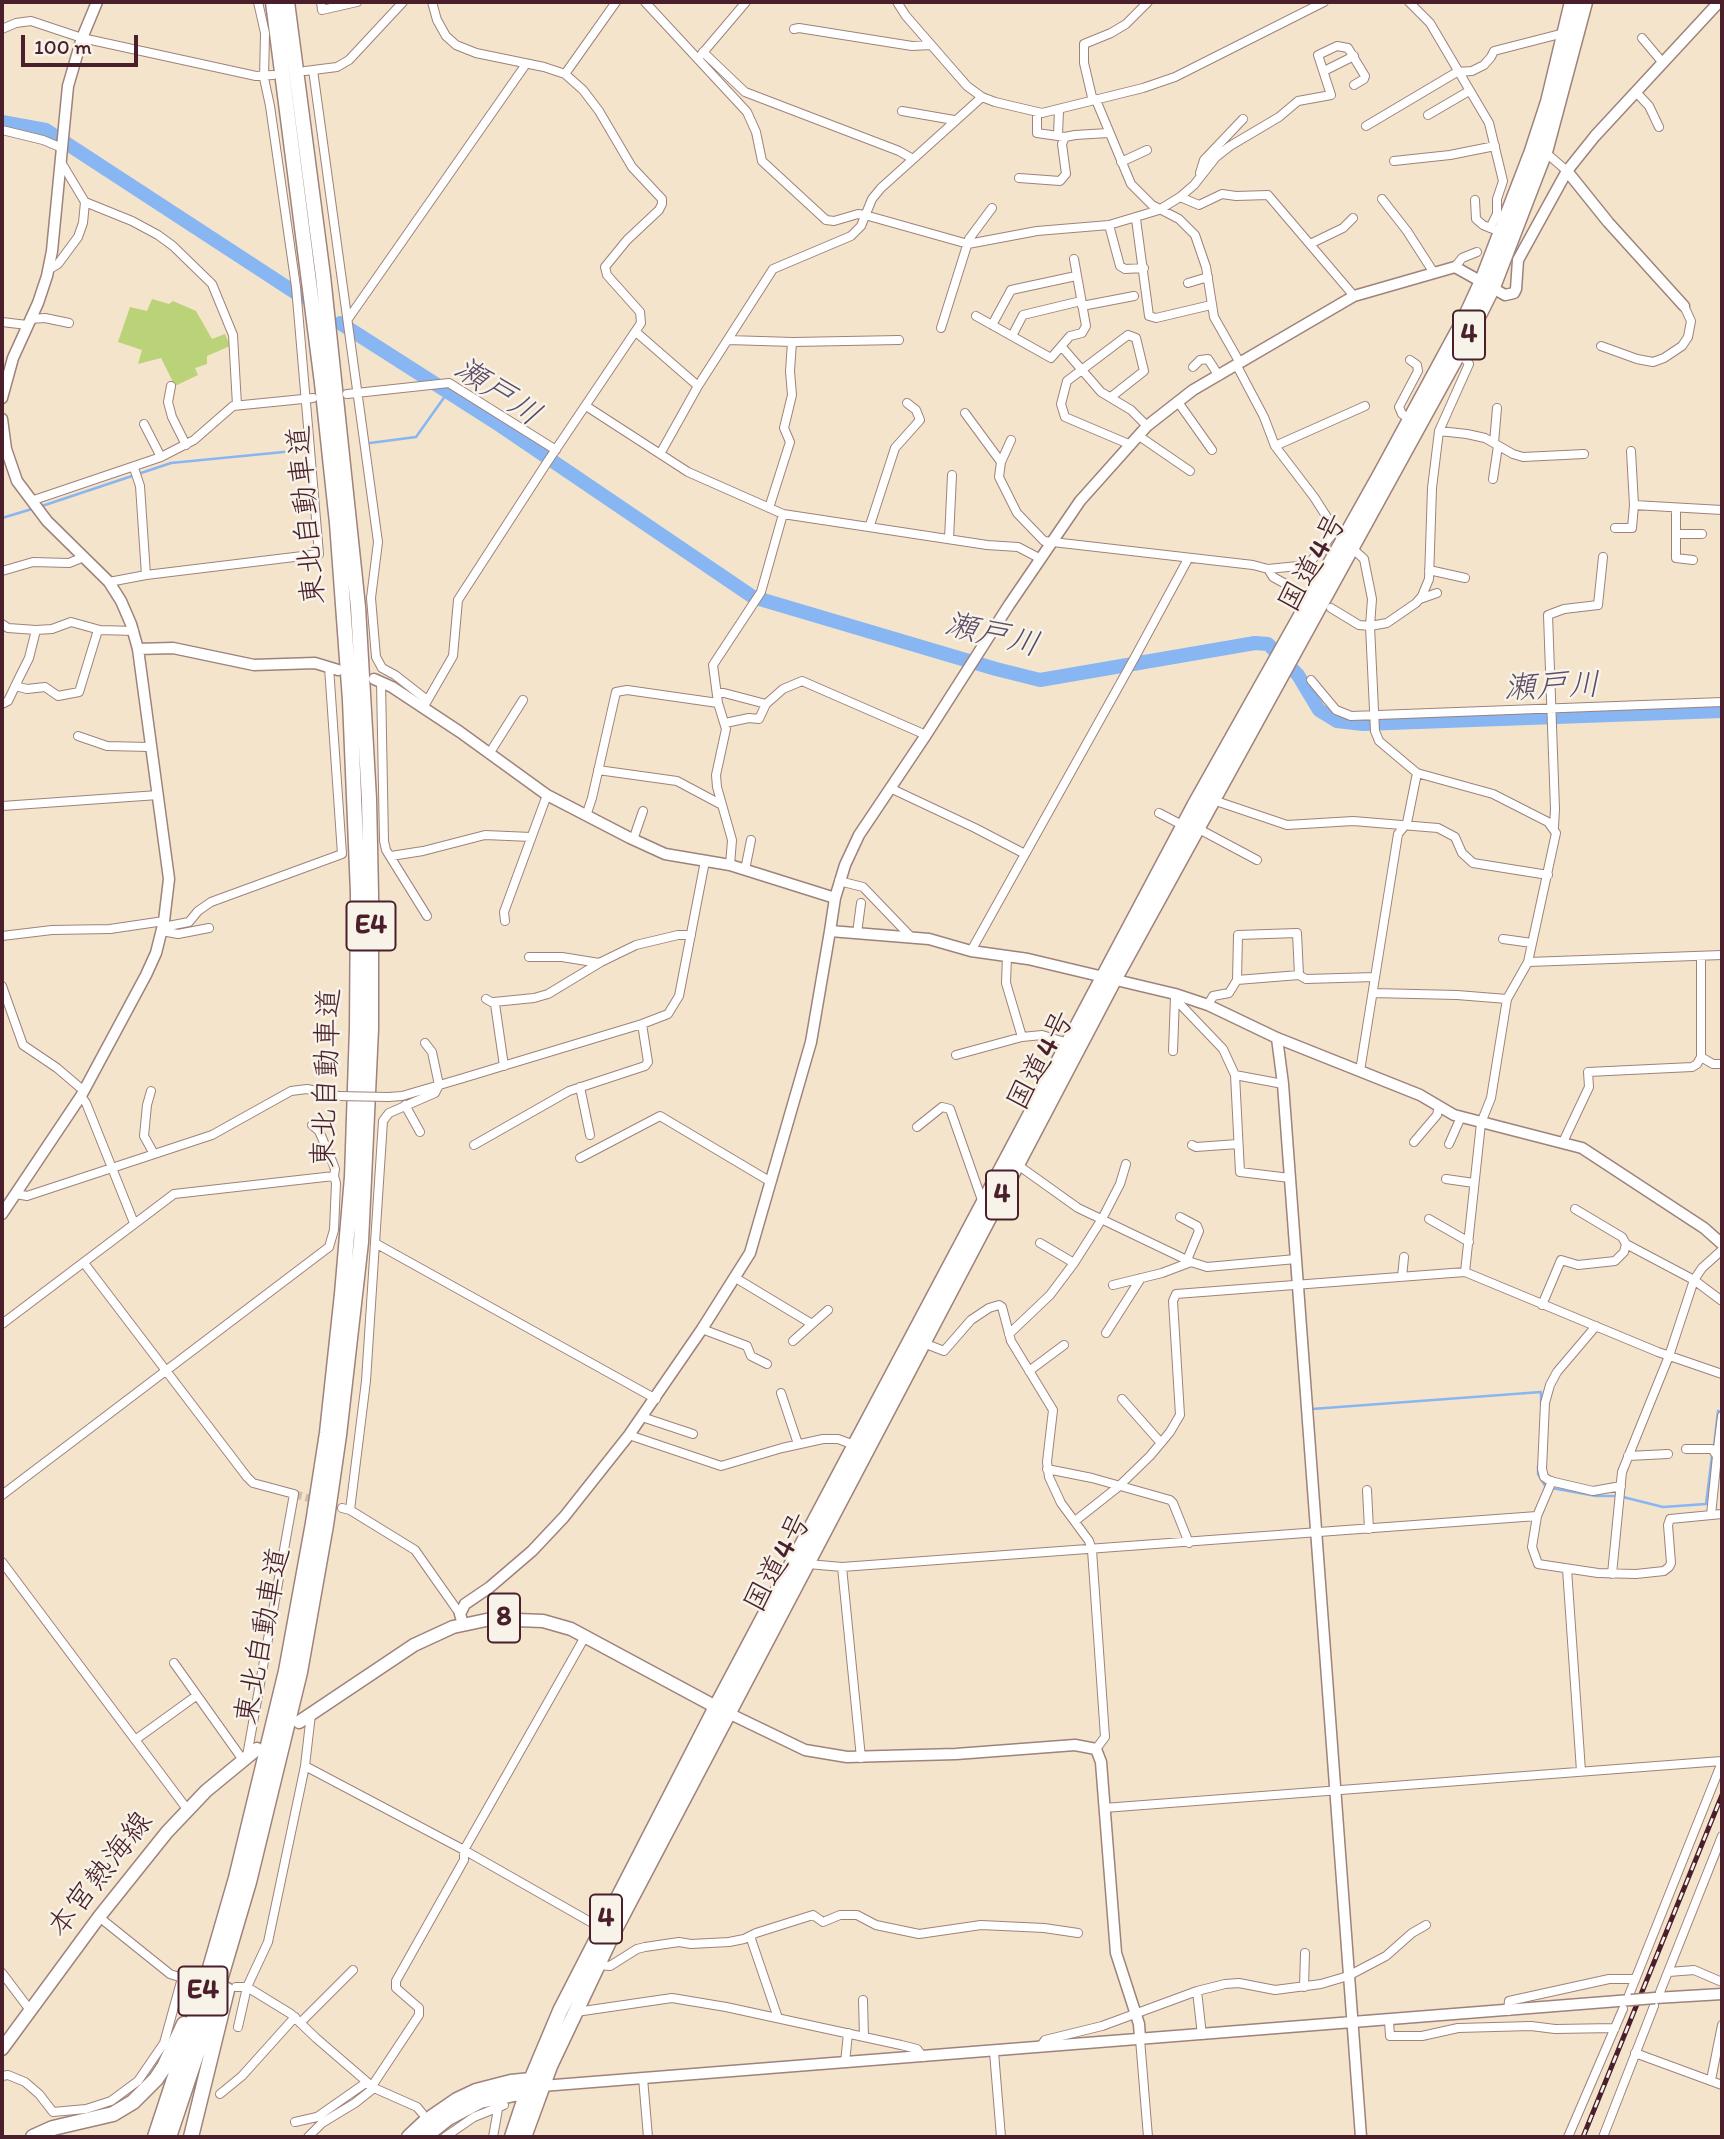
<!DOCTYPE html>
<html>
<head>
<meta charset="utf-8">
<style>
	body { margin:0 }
	#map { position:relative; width:1724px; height:2139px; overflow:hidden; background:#f4e4cc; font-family:Itim,sans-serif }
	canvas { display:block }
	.frame { position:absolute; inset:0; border:4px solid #4a1f2b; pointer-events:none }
	.scale { position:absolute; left:21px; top:35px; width:117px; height:32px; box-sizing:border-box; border:4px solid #4a1f2b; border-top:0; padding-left:9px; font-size:21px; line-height:24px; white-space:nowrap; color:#4a1f2b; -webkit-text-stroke:5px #f7f3e8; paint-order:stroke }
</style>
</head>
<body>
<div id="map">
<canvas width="1724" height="2139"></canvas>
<div class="frame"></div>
<div class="scale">100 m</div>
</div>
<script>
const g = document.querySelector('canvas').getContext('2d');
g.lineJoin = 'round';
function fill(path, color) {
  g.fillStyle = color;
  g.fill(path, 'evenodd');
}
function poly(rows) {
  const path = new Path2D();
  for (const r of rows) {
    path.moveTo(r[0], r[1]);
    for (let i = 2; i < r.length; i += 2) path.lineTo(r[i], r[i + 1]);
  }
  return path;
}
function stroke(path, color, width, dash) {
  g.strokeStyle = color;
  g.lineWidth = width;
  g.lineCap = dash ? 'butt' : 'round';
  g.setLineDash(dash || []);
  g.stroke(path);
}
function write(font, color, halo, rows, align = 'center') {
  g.font = font + ' Itim,"Klee One",sans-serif';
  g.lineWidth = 5;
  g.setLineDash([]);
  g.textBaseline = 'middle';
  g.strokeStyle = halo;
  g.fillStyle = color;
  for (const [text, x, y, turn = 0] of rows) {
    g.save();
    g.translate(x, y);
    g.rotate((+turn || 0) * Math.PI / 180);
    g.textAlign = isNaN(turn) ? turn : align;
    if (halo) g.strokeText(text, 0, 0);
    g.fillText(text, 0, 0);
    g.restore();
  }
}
fill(poly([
	[152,299,169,304,173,301,196,311,212,339,225,334,230,346,207,356,207,364,195,368,198,375,175,386,161,358,138,364,142,350,118,342,130,307,147,311]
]), '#bad378');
stroke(poly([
	[370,443,416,437,448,392],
	[42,506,171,463,304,450],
	[2,518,32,509],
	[1312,1409,1541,1392,1541,1403],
	[1714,1446,1718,1411,1722,1412],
	[1538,1466,1538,1474,1546,1487,1596,1496,1616,1496],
	[1623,1497,1663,1507,1706,1504,1712,1456]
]), '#87b6f2', 2.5);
stroke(poly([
	[2,122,46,130,302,297],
	[340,323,495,422,753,597,996,669,1040,680,1255,643,1268,644,1298,675,1319,710,1337,721,1363,724,1722,711]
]), '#87b6f2', 14);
stroke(poly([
	[294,1494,319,1501]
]), '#d2bdac', 8, [8, 4]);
const street = poly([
	[321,2,322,10,357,2],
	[645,2,747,112,756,132,762,161,826,220,834,221,858,214,865,215,968,244,1037,231,1109,225,1159,210,1180,197,1199,205,1222,194,1236,196,1268,195,1354,296],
	[897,2,906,16,967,86,982,97,995,102,1042,113,1143,88,1175,77,1324,2],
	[1148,2,1126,24,1111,33,1084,44,1084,63,1092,97,1096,100,1131,184,1152,205,1179,219,1195,235,1206,267,1214,317,1240,363],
	[1409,2,1430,23,1489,123,1503,181,1497,199,1497,214,1490,228],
	[2,29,16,23,31,21,82,38,256,76,273,75],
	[794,29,799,28,912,46,931,45],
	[1642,38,1663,63],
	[703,52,745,92,899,151,913,159],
	[701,55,746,2],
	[313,70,378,542,371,598,376,657,382,668,395,675,427,700],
	[305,71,337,67,349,60,403,2],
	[1324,71,1354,56],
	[565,74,616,2],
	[1636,92,1649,106,1659,127],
	[902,111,954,120],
	[1037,113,1037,133,1065,137],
	[1428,115,1469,91],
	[1366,126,1457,72,1472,71,1484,65,1491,57,1494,51,1564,33],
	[2,130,43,140,62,148],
	[1058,135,1059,110],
	[1545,152,1567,171],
	[1394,161,1450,155,1495,146],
	[61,162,85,202,132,221,158,235,173,246,212,284,233,335,237,405],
	[1121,162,1147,150],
	[1200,173,1204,160,1243,119],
	[1019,178,1060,181,1066,174,1062,144,1065,137,1075,135,1108,133],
	[1180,197,1194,185,1216,157,1230,146,1279,117,1298,101,1331,95,1318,55,1337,46,1348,48,1365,76,1364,79,1354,85],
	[1382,199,1407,231,1434,273],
	[1475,200,1476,219,1483,225,1493,229],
	[1136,219,1149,316,1156,318,1211,305],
	[1109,225,1120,266,1125,269,1144,268],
	[1310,244,1343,228,1353,218],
	[1455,267,1462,258,1477,252],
	[48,270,58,264,78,237,83,223,85,202],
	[1188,283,1208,277],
	[1082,306,1134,296],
	[976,316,1051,358,1070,336,1082,333,1086,326,1074,259],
	[30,319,45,318,69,323],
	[348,319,526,64],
	[2,322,27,325],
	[992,325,1011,290,1076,276],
	[941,328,969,239,992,208],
	[636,332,698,386],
	[1012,336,1023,315,1081,301],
	[728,340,793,342,899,340],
	[1601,346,1637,359,1653,362,1664,358,1682,346,1688,337,1691,321,1684,306],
	[1062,347,1101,392,1131,410,1147,426],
	[1460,352,1469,364,1439,431,1467,434,1485,438,1513,454,1523,457,1584,454],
	[1237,366,1264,417,1275,446,1314,497,1337,533],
	[1193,367,1200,360,1208,359,1219,376],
	[171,386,168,402,172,417,186,445],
	[347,394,449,383,556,450],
	[1111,397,1144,371,1136,338,1128,335,1067,381,1061,404,1065,417,1131,445],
	[1178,402,1212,450],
	[586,406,688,472,783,514,987,545,1018,547,1041,559],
	[965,413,1001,462,999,477,1017,513,1044,541,1253,565,1268,569,1298,566,1306,563,1312,560,1335,531],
	[1410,419,1402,414,1399,407,1418,371,1417,365,1410,360],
	[144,424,161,457],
	[1139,436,1190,471],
	[1494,443,1497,408],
	[1275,446,1365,406],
	[660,454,698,386,773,269,851,236,861,226,872,199,881,188,982,97],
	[1001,462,1011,440],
	[134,468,140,486,146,575],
	[1493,479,1498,446],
	[31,501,161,457,194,440,233,406,313,398],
	[1634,505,1722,510],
	[769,508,790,442,784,428,792,395,790,371,792,342],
	[1676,508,1676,558,1693,560],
	[870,525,895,448,920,420,916,410,907,403],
	[1615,528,1632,528,1634,505,1631,451],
	[1677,534,1702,534],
	[949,539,952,475],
	[1352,548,1364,559,1372,599,1370,626,1387,623,1416,603,1422,596,1429,579,1432,488,1439,431],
	[1268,569,1273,577,1302,593],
	[1429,570,1465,578],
	[2,571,33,562,69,563,84,557],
	[109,582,146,575,319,554,296,287,270,106,264,78,265,33,258,2],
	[1420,599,1437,593],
	[1331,608,1359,625,1370,626,1375,731,1379,741,1417,773,1493,794,1548,822,1556,833,1528,962,1507,999,1491,1098,1481,1123,1465,1272],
	[2,624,8,628,36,630],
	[1311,680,1336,710,1351,716,1722,702],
	[381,682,384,841,386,850,427,916],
	[15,686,27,689,45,687,58,696,79,692,98,630],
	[717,693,724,693,766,704,783,689,802,681,926,735],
	[2,704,8,701,19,678,29,658,36,630,52,629,71,622,100,630,134,631],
	[423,708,453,656,458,600,546,464,641,323,640,312,607,275,605,267,627,240,659,210,662,204,662,199,632,167,599,111,583,90,565,74,544,67,476,53,456,45,446,36,437,20,432,2],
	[725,723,749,718,759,719,766,704],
	[78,736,107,746,150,747],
	[489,754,523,700],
	[598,770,677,781,722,805],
	[890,788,975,828,1025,854],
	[1213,800,1287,825,1353,821,1438,828,1455,837,1462,853,1473,863,1548,875],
	[2,806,158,795],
	[1159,813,1184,826],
	[586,816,592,798,616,692,627,690,718,703],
	[1554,827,1555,809,1548,615,1564,609,1598,605,1603,557],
	[1197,828,1257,860],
	[633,840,643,811],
	[391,856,423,851,485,835,531,837],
	[730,865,732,840,717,787,716,775,726,729,718,703,713,665,761,592,783,514],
	[745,870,751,840],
	[839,881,863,887,912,938],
	[505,921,504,912,547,795],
	[163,927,189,922,198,911,211,902,342,854,329,667],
	[162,931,178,934,209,928],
	[857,933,861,903],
	[2,936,52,930,110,929,164,921],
	[1503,939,1532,943],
	[971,951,1135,657,1188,559],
	[1007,956,1006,983,1022,1037],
	[529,957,562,957,599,963],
	[1528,962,1722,955],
	[1299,975,1306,979,1375,977],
	[2,986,23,1045,57,1068,84,1091],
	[1373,993,1457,995,1507,999],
	[1175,994,1179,1003,1223,1049,1235,1075,1240,1172,1290,1178],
	[486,999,495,1004,504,1066],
	[494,1002,534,998,548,994,601,962,636,945,678,935,691,935],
	[1208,1005,1213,996,1229,993,1237,980,1238,935,1297,933,1299,975,1237,980],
	[425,1043,432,1052,439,1085,435,1093,389,1113,383,1121,375,1243,656,1399],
	[1173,1051,1175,997],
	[956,1055,1022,1037,1042,1035,1068,1043],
	[1701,1057,1713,1064,1722,1064],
	[1360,1071,1398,834,1407,823,1417,773],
	[1235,1075,1283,1084],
	[580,1087,590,1135],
	[151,1091,147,1105,144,1136,154,1154],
	[81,1096,86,1103,134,1223],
	[388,1097,402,1096,460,1079,642,1024,668,1014,679,996,705,861],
	[405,1105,420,1132],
	[312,1125,319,1131,332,1161,335,1169,334,1176],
	[917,1127,942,1107,950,1109,983,1203],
	[1414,1142,1437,1115,1439,1106],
	[1563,1142,1589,1087,1588,1072,1692,1067,1697,1064,1701,1057,1701,956],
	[1449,1144,1461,1117],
	[474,1145,569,1091,645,1066,648,1062,642,1024],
	[1192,1145,1196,1147,1238,1144],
	[580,1158,660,1116,771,1182],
	[1015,1163,1078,1208,1191,1262,1207,1267,1296,1259],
	[1446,1179,1474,1183],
	[16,1194,27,1196,212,1135,291,1091,307,1089,338,1096],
	[1180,1217,1197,1226,1199,1231,1187,1260],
	[1429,1219,1469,1242],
	[1040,1243,1074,1263],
	[1626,1244,1694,1280,1722,1301],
	[84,1263,247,1477,253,1483,294,1494,247,1756],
	[734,1277,812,1324,828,1310],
	[1402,1277,1404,1257],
	[1113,1285,1162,1273,1191,1262],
	[1542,1305,1561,1260,1578,1265,1615,1261,1624,1252,1626,1244,1622,1237,1575,1209],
	[2,1324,174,1194,334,1176,336,1183,334,1230,329,1247,2,1495],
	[1596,1326,1557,1372,1550,1385,1545,1403,1542,1469,1544,1477,1550,1481,1593,1491,1621,1486],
	[702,1329,747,1346,751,1356,767,1364],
	[1106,1333,1141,1278],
	[1009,1334,1050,1295,1074,1263,1102,1219,1120,1184,1126,1164],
	[793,1341,812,1324],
	[921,1342,944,1351,971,1320,989,1308,999,1305,1002,1307,1011,1341,1053,1410,1047,1462,1049,1477,1061,1503,1089,1541,1092,1550,1105,1737,1096,1749],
	[1029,1371,1064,1345],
	[781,1393,798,1444],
	[1122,1399,1161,1443],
	[642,1417,693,1434],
	[629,1435,721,1466,782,1448,823,1439,838,1439,857,1446],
	[1686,1449,1712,1449,1717,1456,1711,1515],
	[1628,1456,1668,1454],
	[1717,1456,1722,1416],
	[1047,1469,1092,1478,1170,1500,1173,1503,1189,1543],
	[1367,1490,1369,1529],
	[342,1508,350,1510,415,1550,460,1614],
	[350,1510,366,1381,375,1243],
	[1537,1516,1552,1481],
	[1075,1521,1118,1487,1150,1456,1170,1432,1180,1415,1173,1301,1176,1294,1465,1272,1658,1352,1722,1374],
	[2,1562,187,1809],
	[808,1564,842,1567,1537,1516,1532,1547,1538,1564,1598,1573,1636,1574,1664,1571,1669,1567,1671,1563,1668,1525,1670,1519,1722,1514],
	[842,1567,861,1758],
	[1567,1569,1581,1771],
	[1612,1574,1622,1472,1669,1356,1694,1280,1702,1268,1722,1250],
	[174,1663,243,1760],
	[135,1740,196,1696],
	[305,1766,464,1850,601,1928],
	[1104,1808,1722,1761],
	[99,1917,170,1974,192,1981],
	[750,1936,778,2018],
	[597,1965,610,1966,637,1949,645,1947,679,1942,691,1944,729,1942,744,1939,756,1933,813,1915,823,1922,840,1915,857,1915,876,1925,919,1934,981,1925,1044,1928,1078,1933],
	[1669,1972,1694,1970,1722,1982],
	[2,1973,30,2010],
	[236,1987,247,1987,291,2014,316,2038,374,2088,417,2107,422,2113],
	[1304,1987,1305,1953],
	[1197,1991,1202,2035],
	[1660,1992,1722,1836],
	[1629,1995,1722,1762],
	[863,2000,864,2037],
	[1508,2011,1509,2001,1609,1979,1635,1979],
	[576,2012,672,1998,726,2007,901,2045,917,2049,923,2057],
	[1389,2021,1390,2036,1422,2036,1458,2028,1531,2026,1555,2029,1615,2028],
	[300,2023,353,1970],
	[238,2027,247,1987,268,1942,305,1766,311,1714],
	[1140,2039,1148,2137],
	[1040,2047,1045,2040,1102,2026,1197,1991,1225,1984,1239,1983,1275,1990,1321,1984,1348,1976,1386,1956,1412,1933,1426,1925],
	[994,2052,1001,2137],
	[1635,2053,1722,2085],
	[845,2063,848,2033],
	[2,2076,8,2075,25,2082,39,2094,53,2112,86,2109,111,2101,138,2081,164,2043,182,1978],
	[643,2078,648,2137],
	[1711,2080,1722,2025],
	[372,2086,419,2015,419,2008,396,1988,396,1981,464,1860,464,1850,586,1635],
	[220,2094,242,2076,295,2017],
	[295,2122,317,2117,367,2082],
	[308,2137,322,2123,355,2103,374,2088],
	[445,2137,474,2117,504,2105],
	[493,2137,498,2109],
	[1568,2137,1623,2009],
	[1603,2137,1654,2006]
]);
const secondary = poly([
	[1567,171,1608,222,1684,306],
	[2,398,13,358,38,303,47,276,52,251,68,86,82,38,97,2],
	[2,419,6,449,17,481,47,521,109,582,121,601,131,624,138,649,169,879,164,921,156,953,146,975,81,1096,2,1214],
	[138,649,173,648,254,665,315,663,338,670],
	[374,679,392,687,460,732,547,795,630,838,665,854,730,865,835,898,830,931,929,939,971,951,1028,959,1175,994,1208,1005,1277,1038,1420,1095,1454,1115,1582,1148,1704,1228,1722,1244],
	[835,898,845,865,859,835,926,735,1009,605,1080,501,1147,426,1193,390,1354,296,1455,267,1505,295,1514,293,1516,289,1518,260,1567,171,1595,136,1719,2],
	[1277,1038,1283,1084,1361,2137],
	[463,1624,460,1614,465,1604,490,1587,532,1551,564,1517,629,1435,702,1329,750,1253,811,1042,830,931],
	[722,1710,805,1750,847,1757,956,1754,1075,1745,1096,1749,1101,1762,1116,1953,1139,2024,1140,2039],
	[1655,1998,1722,1994],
	[542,2086,1631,2000]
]);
const primary = poly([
	[299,1722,414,1645,453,1627,491,1619,543,1621,571,1629,716,1707],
	[2,2049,99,1917,167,1832,206,1791,257,1749]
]);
const highway = poly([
	[33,2137,53,2128,113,2114,133,2102,156,2079,164,2067,184,2024],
	[155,2137,205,1985,236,1878,286,1671,313,1523,327,1433,342,1294,352,1177,357,1028,358,893,350,700,337,523,322,383,273,2],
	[169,2137,210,2014,249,1882,300,1672,326,1525,339,1435,361,1242,371,1029,371,894,369,799,358,607,323,276,287,2],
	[191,2137,227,1990],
	[409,2137,425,2122,457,2100,476,2091,511,2082,531,2080,538,2084],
	[424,2137,448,2118,480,2101,534,2090],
	[512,2137,531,2080,560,2011,716,1707,1194,806,1380,475,1465,318,1482,281,1532,151,1548,102,1572,2],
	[524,2137,550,2066,613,1933,1114,980,1472,329,1493,287,1545,152,1585,2]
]);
stroke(street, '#9f827c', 10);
stroke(secondary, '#9f827c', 13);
stroke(primary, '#9f827c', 15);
stroke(highway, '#9f827c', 17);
stroke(street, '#fff', 8);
stroke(secondary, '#fff', 10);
stroke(primary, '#fff', 12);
stroke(highway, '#fff', 14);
const rail = poly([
	[1583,2137,1722,1795]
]);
stroke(rail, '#4a1f2b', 5);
stroke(rail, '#f7f3e8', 2.5, [8]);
const streetBridge = poly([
	[338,1096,388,1097]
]);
const secondaryBridge = poly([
	[1631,2000,1655,1998]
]);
stroke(streetBridge, '#9f827c', 10, []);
stroke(secondaryBridge, '#9f827c', 13, []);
stroke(streetBridge, '#fff', 8);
stroke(secondaryBridge, '#fff', 10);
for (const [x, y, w] of [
	[1469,335,32],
	[371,926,49],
	[1002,1195,32],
	[504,1618,32],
	[606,1919,32],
	[203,1991,49]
]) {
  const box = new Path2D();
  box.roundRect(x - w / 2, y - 24.5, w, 49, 5);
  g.fillStyle = '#f7f3e8';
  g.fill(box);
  stroke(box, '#4a1f2b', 2);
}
write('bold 28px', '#4a1f2b', null, [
	["4",1469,335],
	["E4",371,926],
	["4",1002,1195],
	["8",504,1618],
	["4",606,1919],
	["E4",203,1991]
]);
write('30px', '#4a1f2b', '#f7f3e8', [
	["東北自動車道",308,515,-95],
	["国道4号",1314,563,-61],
	["国道4号",1042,1061,-62],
	["東北自動車道",328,1078,-88],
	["国道4号",779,1563,-62],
	["東北自動車道",264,1636,-79],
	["本宮熱海線",101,1875,-52]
]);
write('italic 32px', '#5c4c67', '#f7f3e8', [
	["瀬戸川",497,393,34],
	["瀬戸川",992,636,14],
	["瀬戸川",1552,688,-2]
]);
</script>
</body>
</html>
